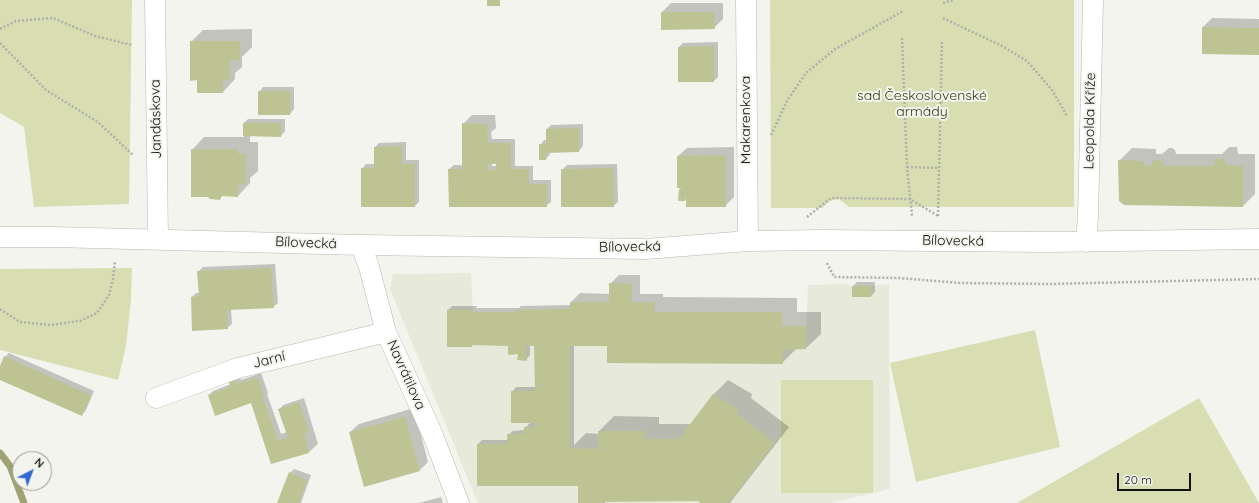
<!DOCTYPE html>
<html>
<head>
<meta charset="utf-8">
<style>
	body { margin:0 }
	#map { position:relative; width:1259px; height:503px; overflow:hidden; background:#f3f4ed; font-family:Quicksand,sans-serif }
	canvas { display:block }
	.north { position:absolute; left:12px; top:451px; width:40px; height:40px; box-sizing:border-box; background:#f3f4ed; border:1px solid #999994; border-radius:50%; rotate:42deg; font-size:11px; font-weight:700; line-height:16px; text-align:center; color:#11110f }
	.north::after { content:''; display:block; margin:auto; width:14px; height:18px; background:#3266d5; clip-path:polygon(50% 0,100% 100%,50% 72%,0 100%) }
	.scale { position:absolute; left:1117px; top:473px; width:74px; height:18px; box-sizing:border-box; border:2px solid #11110f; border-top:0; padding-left:5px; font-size:12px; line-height:14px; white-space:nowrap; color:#11110f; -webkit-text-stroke:3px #f3f4ed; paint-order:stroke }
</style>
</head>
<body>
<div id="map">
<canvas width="1259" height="503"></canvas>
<div class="north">N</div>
<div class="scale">20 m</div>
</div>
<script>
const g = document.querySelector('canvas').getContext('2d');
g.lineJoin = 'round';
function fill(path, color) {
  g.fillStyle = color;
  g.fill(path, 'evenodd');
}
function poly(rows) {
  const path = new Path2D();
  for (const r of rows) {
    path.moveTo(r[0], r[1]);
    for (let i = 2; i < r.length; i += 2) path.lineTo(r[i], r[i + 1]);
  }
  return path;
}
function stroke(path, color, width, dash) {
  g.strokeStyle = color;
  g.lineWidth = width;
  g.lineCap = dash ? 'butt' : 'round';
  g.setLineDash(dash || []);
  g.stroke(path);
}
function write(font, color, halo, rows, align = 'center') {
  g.font = font + ' Quicksand,sans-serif';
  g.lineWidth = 4;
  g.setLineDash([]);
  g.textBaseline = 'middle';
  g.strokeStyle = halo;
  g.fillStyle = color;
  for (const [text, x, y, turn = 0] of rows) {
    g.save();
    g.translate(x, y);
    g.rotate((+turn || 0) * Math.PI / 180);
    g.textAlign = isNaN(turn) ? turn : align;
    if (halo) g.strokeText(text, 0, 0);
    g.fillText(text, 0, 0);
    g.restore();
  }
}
fill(poly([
	[471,273,473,312,515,312,554,309,570,309,570,302,609,302,609,283,632,284,631,302,654,302,655,312,782,312,782,326,806,326,808,285,844,284,852,286,852,297,871,297,871,286,889,284,890,489,830,503,478,503,390,289,393,274]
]), '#e7e9db');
fill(poly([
	[0,0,132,0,129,204,34,207,24,127,0,113],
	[770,0,1074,0,1074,207,849,207,839,199,830,201,822,208,771,208],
	[132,268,131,299,126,346,118,380,0,350,0,269],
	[1035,330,1060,447,916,482,890,363],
	[781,380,873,380,873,493,781,493],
	[1199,398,1259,503,1017,503]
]), '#d9deb2');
fill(poly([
	[671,3,723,3,723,19,714,28,662,12],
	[1212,18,1259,19,1259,54,1203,27],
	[252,29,252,47,242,57,242,67,235,73,235,79,223,92,198,92,198,79,191,42,203,30],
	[718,42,718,77,714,81,679,47,683,43],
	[263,87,294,87,294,109,290,114,259,92],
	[472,115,495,115,496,128,491,132,492,139,515,139,515,166,533,166,533,180,551,180,551,202,546,206,449,169,454,165,463,165,463,124],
	[492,163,497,163,497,166,492,166],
	[248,119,285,119,285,131,281,136,250,135,250,142,258,142,258,171,250,178,250,183,238,196,192,150,204,137,244,137,244,123],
	[583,124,583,146,579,151,550,151,550,154,546,159,540,145,544,140,547,140,547,129,551,125],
	[406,142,406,160,419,160,419,202,415,206,362,169,366,164,375,164,375,147,379,143],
	[734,147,734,197,725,206,687,198,685,200,680,189,682,187,678,156,687,148],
	[1229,147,1237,147,1238,154,1255,154,1255,194,1243,206,1119,161,1132,148,1156,149,1156,154,1162,154,1169,148,1172,148,1175,150,1176,154,1222,154],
	[617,164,618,202,613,206,562,170,567,165],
	[275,264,278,303,273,307,231,309,232,324,227,328,192,297,196,293,200,293,198,272,203,267],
	[619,275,640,275,640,294,663,294,663,297,797,298,797,312,821,312,821,334,806,348,797,348,782,363,608,345,574,345,574,445,586,433,599,434,599,431,614,416,659,417,659,424,691,424,713,395,728,380,752,394,751,398,789,427,730,503,702,503,698,500,605,500,605,503,579,503,579,485,478,444,482,440,508,440,508,435,513,431,525,430,525,428,531,422,512,392,516,387,536,387,535,345,530,345,530,355,526,360,509,345,474,344,472,346,448,310,452,306,477,306,476,308,519,308,521,306,571,305,571,302,580,293,610,294,610,284],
	[857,282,875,282,875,292,871,296,853,286],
	[9,353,94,391,86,410,82,415,0,379,0,368,5,357],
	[261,373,268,393,267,394,281,434,287,432,279,410,283,405,304,398,318,444,309,452,271,463,251,402,209,395,213,391,231,384,230,382,240,376,241,380],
	[414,408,428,462,420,470,350,432,359,424],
	[294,469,311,475,301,503,278,503,290,473],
	[441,497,443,503,419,503]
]), '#0003');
stroke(poly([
	[0,453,10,466,24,503]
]), '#9fa374', 7);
fill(poly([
	[487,0,500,0,500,6,487,6],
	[661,12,714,12,715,29,661,30],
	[1202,27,1259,28,1259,55,1202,54],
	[190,41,240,41,240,60,230,60,230,80,223,80,223,93,197,93,197,80,190,81],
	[714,46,714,82,678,82,678,47],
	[258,91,290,91,290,115,258,115],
	[243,123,281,123,281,137,243,136],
	[462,123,487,124,488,143,511,143,511,169,529,169,529,184,547,184,547,207,449,207,448,169,462,169],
	[488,164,496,164,496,170,488,170],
	[579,128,579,152,546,153,546,160,539,160,539,144,546,144,546,129],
	[402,146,402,164,415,164,415,207,361,207,361,168,374,168,374,147],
	[191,149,238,149,238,154,246,154,246,184,239,184,238,197,222,196,220,200,210,199,208,197,191,197],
	[726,155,726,207,686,207,686,194,685,201,678,201,679,189,685,188,677,188,677,156],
	[1216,159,1225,159,1226,165,1243,166,1243,207,1124,205,1119,201,1118,160,1144,161,1144,166,1151,166,1152,162,1155,160,1160,160,1163,162,1164,166,1214,166,1214,161],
	[613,168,614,207,561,207,561,169],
	[271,268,274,308,227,310,228,329,192,331,191,297,199,296,197,271],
	[609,283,632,284,631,302,654,302,654,312,782,312,782,326,806,326,806,349,783,350,783,364,607,363,607,346,570,346,570,448,598,449,598,431,645,431,644,439,679,439,713,394,738,409,736,413,775,443,728,503,700,503,698,501,601,502,601,503,578,503,578,486,477,486,477,444,507,444,507,434,524,434,524,427,535,427,535,423,511,423,511,391,535,391,534,346,518,346,526,347,527,361,517,360,518,354,508,355,508,346,472,345,472,347,447,347,447,310,473,310,473,312,515,312,515,310,570,309,570,302,609,302],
	[852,286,871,286,871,297,852,297],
	[4,356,91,395,82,416,0,380,0,366],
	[257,377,264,398,263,399,278,440,288,438,278,409,299,402,309,432,304,433,309,453,271,464,251,403,215,416,208,395,230,387,229,382,235,379,237,384],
	[405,417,420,471,364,487,349,432],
	[289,472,307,480,299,503,277,503]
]), '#bdc392');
const minor = poly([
	[155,0,158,239],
	[746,0,748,241],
	[0,237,53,237,361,245,646,249,748,241,825,240,1047,242,1259,239],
	[1086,242,1088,217,1093,0],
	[361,245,369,267,386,332,432,433,459,503],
	[156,398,238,368,386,332]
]);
stroke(minor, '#b6b7b0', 21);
stroke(poly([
	[943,3,953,0],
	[943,18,1002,46,1027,61,1052,90,1067,116],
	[0,29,16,21,53,18,95,36,132,45],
	[902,38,907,167,912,216],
	[0,43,46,90,98,122,133,155],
	[771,135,788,99,806,73,835,49,903,11],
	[907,167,939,168],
	[938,216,942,40],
	[807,217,831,198,910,199,938,216],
	[827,263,834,277,899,278,960,283,1049,284,1259,279],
	[0,309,20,322,50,325,80,321,97,313,109,295,113,279,115,261]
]), '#afb0aa', 2.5, [2, 2]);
stroke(minor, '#fff', 20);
write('14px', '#353711', '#f3f4ed', [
	["sad Československé",922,96],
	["armády",922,112]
]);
write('14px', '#11110f', '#f3f4ed', [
	["Jandáskova",156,119,-91],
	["Makarenkova",746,120,-90],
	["Leopolda Kříže",1090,121,-89],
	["Bílovecká",953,241,1],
	["Bílovecká",306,243,2],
	["Bílovecká",630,247,-1],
	["Jarní",269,360,-14],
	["Navrátilova",406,375,66]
]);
</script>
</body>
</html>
